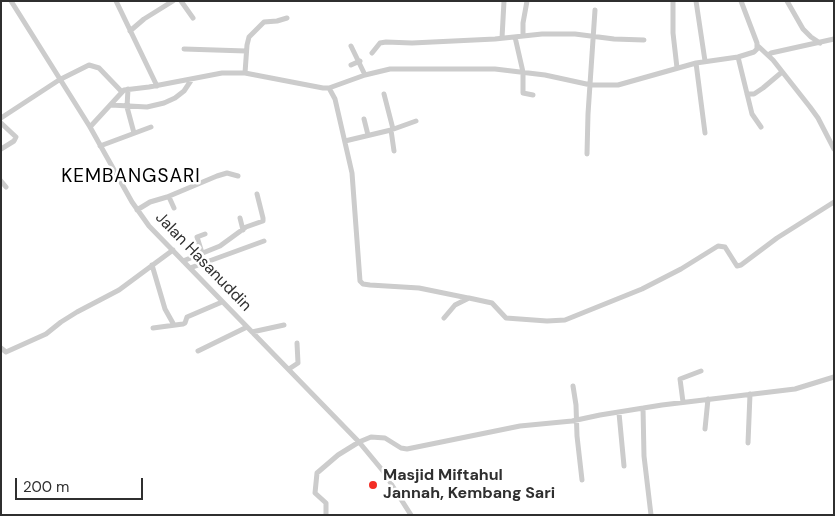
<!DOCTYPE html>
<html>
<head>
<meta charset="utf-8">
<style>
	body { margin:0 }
	#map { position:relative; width:835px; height:516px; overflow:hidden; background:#fff; font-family:"DM Sans",sans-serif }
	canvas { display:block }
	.frame { position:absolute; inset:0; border:2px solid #2f2f2f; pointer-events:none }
	.scale { position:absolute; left:15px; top:478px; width:128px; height:22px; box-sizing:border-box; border:2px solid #2f2f2f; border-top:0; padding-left:6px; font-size:15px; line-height:18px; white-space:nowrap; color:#2f2f2f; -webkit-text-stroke:4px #fff; paint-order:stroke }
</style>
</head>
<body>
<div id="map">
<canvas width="835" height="516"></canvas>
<div class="frame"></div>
<div class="scale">200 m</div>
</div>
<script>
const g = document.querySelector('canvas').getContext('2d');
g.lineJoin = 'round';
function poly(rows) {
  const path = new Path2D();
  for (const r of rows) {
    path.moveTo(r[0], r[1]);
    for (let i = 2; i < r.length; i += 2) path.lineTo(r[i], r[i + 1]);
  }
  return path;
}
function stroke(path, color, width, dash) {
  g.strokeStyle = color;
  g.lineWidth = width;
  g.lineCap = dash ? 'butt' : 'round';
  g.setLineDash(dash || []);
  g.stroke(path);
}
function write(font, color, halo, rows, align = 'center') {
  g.font = font + ' "DM Sans",sans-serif';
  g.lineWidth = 5;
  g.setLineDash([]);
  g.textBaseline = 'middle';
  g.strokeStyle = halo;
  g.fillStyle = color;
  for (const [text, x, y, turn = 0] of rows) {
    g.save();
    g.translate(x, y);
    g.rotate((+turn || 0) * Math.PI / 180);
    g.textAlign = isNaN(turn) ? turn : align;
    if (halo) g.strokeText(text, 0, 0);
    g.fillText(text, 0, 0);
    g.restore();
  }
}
stroke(poly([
	[11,1,90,127,132,202,149,226,359,442,383,471,411,515],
	[116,1,157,86],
	[181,1,193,18],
	[673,1,673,33,677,68],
	[696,1,705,61],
	[787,1,803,29,811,37,820,43],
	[130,31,144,19,173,1],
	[523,35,523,23,527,1],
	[515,37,523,72,523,93,533,95],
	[502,38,504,1],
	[351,46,365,75],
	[758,46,773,60,810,107,818,118,834,149],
	[184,49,246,51],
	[372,53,380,43,386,42,412,43,495,39,542,34,575,34,614,39,644,40],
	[768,55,771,53,834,39],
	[738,57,752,114,761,127],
	[696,63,705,133],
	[351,65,360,61],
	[245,73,247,45,249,37,264,22,277,21,287,18],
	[329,88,335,99,352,173,360,281,363,284,370,285,419,288,468,298],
	[128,89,127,107,134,133],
	[384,94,393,129],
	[747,94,754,94,763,88,782,72],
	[111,105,147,107,164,103,175,98,184,91,192,79],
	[1,118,59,80,89,65,99,68,122,92],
	[364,119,368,135],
	[1,123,16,137,14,141,1,149],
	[90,127,124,90,149,87,222,73,245,73,323,88,329,88,365,75,390,69,495,69,545,75,591,85,618,85,696,63,738,57,754,52,757,49,757,43,741,1],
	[391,130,394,151],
	[345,141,391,130,416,121],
	[100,146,151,127],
	[587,154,588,114,595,10],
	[1,181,6,187],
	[169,197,174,208],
	[137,210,150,202,167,197,217,176,227,173,238,176],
	[240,218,243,230],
	[202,253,197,237,205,234],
	[183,261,220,246,246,227,263,221,263,218,257,194],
	[152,265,165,309,174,325],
	[190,268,264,241],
	[444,318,455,305,469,298,492,303,506,318,547,321,565,320,642,289,681,269,718,246,725,247,737,266,741,265,777,238,834,202],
	[153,328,183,324,185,323,187,317,222,302],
	[252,332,284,325],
	[1,348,6,352,46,334,61,322,77,312,119,290,173,250],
	[198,351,247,327],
	[289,369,298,363,297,343],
	[573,386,576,405,577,436,582,480],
	[683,402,680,379,701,371],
	[643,408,644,456,651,515],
	[619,413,624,466],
	[705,429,708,399],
	[748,443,750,394],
	[326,515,326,503,315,493,317,473,338,455,359,442,371,437,385,438,401,448,407,449,520,426,572,421,600,415,662,405,795,389,834,377]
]), '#ccc', 5);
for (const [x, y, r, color] of [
	[373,485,5,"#f32d25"]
]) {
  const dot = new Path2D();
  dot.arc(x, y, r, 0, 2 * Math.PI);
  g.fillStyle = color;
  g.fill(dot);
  stroke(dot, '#fff', 2);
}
write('16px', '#2f2f2f', '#fff', [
	["Jalan Hasanuddin",203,262,46]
]);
write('bold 16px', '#2f2f2f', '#fff', [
	["Masjid Miftahul",383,476],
	["Jannah, Kembang Sari",383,494]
], 'left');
g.letterSpacing = '1px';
write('19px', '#000', '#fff', [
	["KEMBANGSARI",131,177]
]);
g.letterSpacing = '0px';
</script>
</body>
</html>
